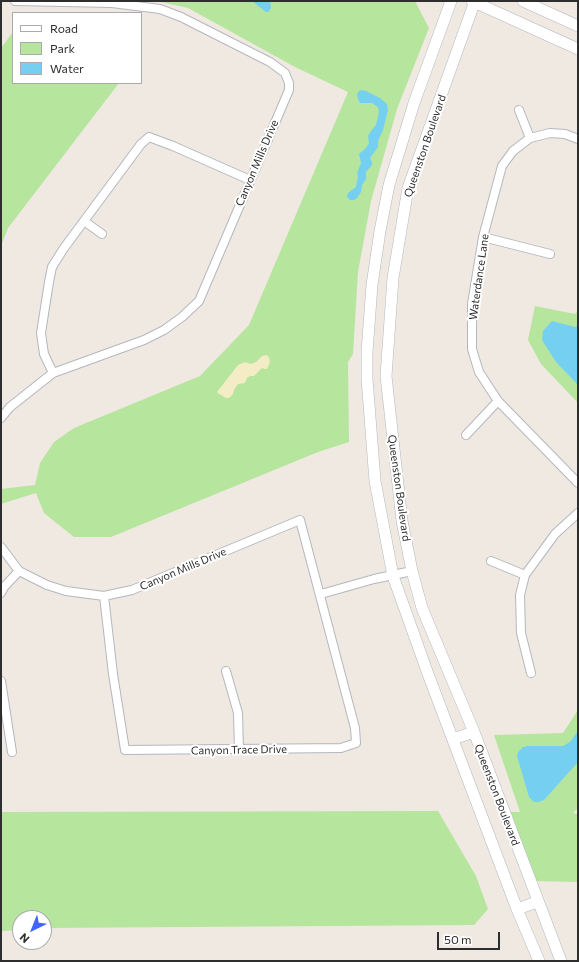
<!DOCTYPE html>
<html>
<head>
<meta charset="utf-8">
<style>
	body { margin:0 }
	#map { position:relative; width:579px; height:962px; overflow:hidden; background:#efe9e1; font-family:Commissioner,sans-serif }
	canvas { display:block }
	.frame { position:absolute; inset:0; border:2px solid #2e2e2e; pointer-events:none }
	.legend { position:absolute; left:12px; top:12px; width:130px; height:72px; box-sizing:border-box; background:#fff; border:1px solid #ababab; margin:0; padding:5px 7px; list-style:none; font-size:12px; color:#2e2e2e }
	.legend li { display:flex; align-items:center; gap:8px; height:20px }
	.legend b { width:20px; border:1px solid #ababab }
	.north { position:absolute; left:12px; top:910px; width:40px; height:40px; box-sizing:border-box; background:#fff; border:1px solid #ababab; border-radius:50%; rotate:223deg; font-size:11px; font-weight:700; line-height:16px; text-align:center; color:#2e2e2e }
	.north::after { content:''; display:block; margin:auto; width:14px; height:18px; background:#4264fb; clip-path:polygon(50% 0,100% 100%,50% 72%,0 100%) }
	.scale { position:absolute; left:437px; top:932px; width:63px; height:18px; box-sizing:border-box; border:2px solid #2e2e2e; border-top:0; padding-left:5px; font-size:12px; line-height:14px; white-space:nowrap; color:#2e2e2e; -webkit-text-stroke:3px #fff; paint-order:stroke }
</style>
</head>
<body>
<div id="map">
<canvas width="579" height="962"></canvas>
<div class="frame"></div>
<ul class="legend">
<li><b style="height:5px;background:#fff"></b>Road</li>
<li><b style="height:11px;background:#b6e59e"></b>Park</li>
<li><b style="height:11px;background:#75cff0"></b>Water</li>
</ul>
<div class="north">N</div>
<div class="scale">50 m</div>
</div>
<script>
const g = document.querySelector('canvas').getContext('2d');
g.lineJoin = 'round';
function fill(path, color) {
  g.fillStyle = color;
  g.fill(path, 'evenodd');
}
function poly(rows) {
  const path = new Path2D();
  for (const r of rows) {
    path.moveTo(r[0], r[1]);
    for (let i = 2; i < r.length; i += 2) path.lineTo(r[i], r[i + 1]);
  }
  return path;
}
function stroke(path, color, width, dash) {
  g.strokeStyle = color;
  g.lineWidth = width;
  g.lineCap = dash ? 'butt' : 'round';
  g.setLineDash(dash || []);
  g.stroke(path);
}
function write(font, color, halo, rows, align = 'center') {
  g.font = font + ' Commissioner,sans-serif';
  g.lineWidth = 4;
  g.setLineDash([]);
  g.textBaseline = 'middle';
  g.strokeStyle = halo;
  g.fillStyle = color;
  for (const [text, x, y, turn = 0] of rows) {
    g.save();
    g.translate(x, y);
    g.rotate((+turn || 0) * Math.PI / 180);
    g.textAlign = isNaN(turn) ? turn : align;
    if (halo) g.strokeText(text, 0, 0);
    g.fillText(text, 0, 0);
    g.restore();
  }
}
fill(poly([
	[157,1,415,1,429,28,397,109,371,201,358,272,353,354,348,362,349,442,318,452,111,537,74,537,44,513,36,493,1,504,1,489,35,485,40,463,54,442,74,428,200,376,249,325,348,92,295,67,188,8],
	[13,32,13,83,119,83,8,228,1,246,1,48],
	[535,306,575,314,578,311,578,403,541,364,528,340],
	[578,710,578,808,573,813,578,814,578,882,534,881,508,812,520,812,494,735,563,733],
	[438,811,476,876,488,909,474,925,44,928,44,918,20,918,20,930,1,931,1,812]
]), '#b6e59e');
fill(poly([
	[266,355,269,357,270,362,267,369,265,369,262,368,254,376,250,376,247,378,245,383,238,384,234,390,233,394,229,398,226,398,219,394,217,392,238,365,245,362,251,364,256,362,262,356]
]), '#f3ecc5');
fill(poly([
	[252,1,270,1,271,8,268,12,266,12],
	[360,90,366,91,380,98,387,104,388,110,383,130,378,141,378,147,370,158,372,162,372,165,366,172,366,179,362,185,361,192,357,198,354,200,350,200,347,197,348,193,356,187,357,181,358,176,357,173,361,163,359,154,366,148,369,143,368,136,371,131,376,125,379,112,378,107,372,103,360,103,358,99,357,94],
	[552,321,575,327,578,326,578,385,556,362,542,340,543,331],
	[578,731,578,762,544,800,539,802,534,802,529,797,517,756,518,752,523,747,528,746,563,746,570,742]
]), '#75cff0');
const minor = poly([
	[519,110,530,138],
	[578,139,565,134,550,133,530,138,513,151,502,166,483,237,472,304,472,349,479,372,498,401,578,483],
	[84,221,102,234],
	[483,237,550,254],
	[53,373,44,354,41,333,49,282,52,267,64,248,141,144,149,137,173,146,250,180],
	[1,418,10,407,53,373,144,340,164,330,182,317,199,301,289,90,289,83,285,73,270,62,181,17,160,9,112,3,15,1],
	[466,435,498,401],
	[1,547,19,571,47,585,66,591,104,596,132,590,300,520,355,728,356,743,341,748,125,750,113,674,104,596],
	[491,561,525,575],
	[1,593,4,587,19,571],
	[321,594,374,579,412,571],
	[226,671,238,713,239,750],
	[531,673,521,633,520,595,525,575,555,534,578,513],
	[1,681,12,752]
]);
const secondary = poly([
	[451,1,414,103,389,185,380,231,372,285,367,352,367,379,375,481,393,576,428,674,517,909,539,961],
	[472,1,578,49],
	[475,1,408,188,393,278,386,376,402,521,412,571,422,608,474,732,561,961],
	[523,1,578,26],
	[453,739,474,732],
	[517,909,537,902]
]);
stroke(minor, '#b4b7c1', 10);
stroke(secondary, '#b4b7c1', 12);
stroke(minor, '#fff', 8);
stroke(secondary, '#fff', 11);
write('11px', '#2e2e2e', '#fff', [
	["Queenston Boulevard",425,146,-71],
	["Canyon Mills Drive",257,163,-67],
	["Waterdance Lane",479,277,-82],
	["Queenston Boulevard",399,488,82],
	["Canyon Mills Drive",183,569,-23],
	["Canyon Trace Drive",239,750,-1],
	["Queenston Boulevard",497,795,69]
]);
</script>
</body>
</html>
